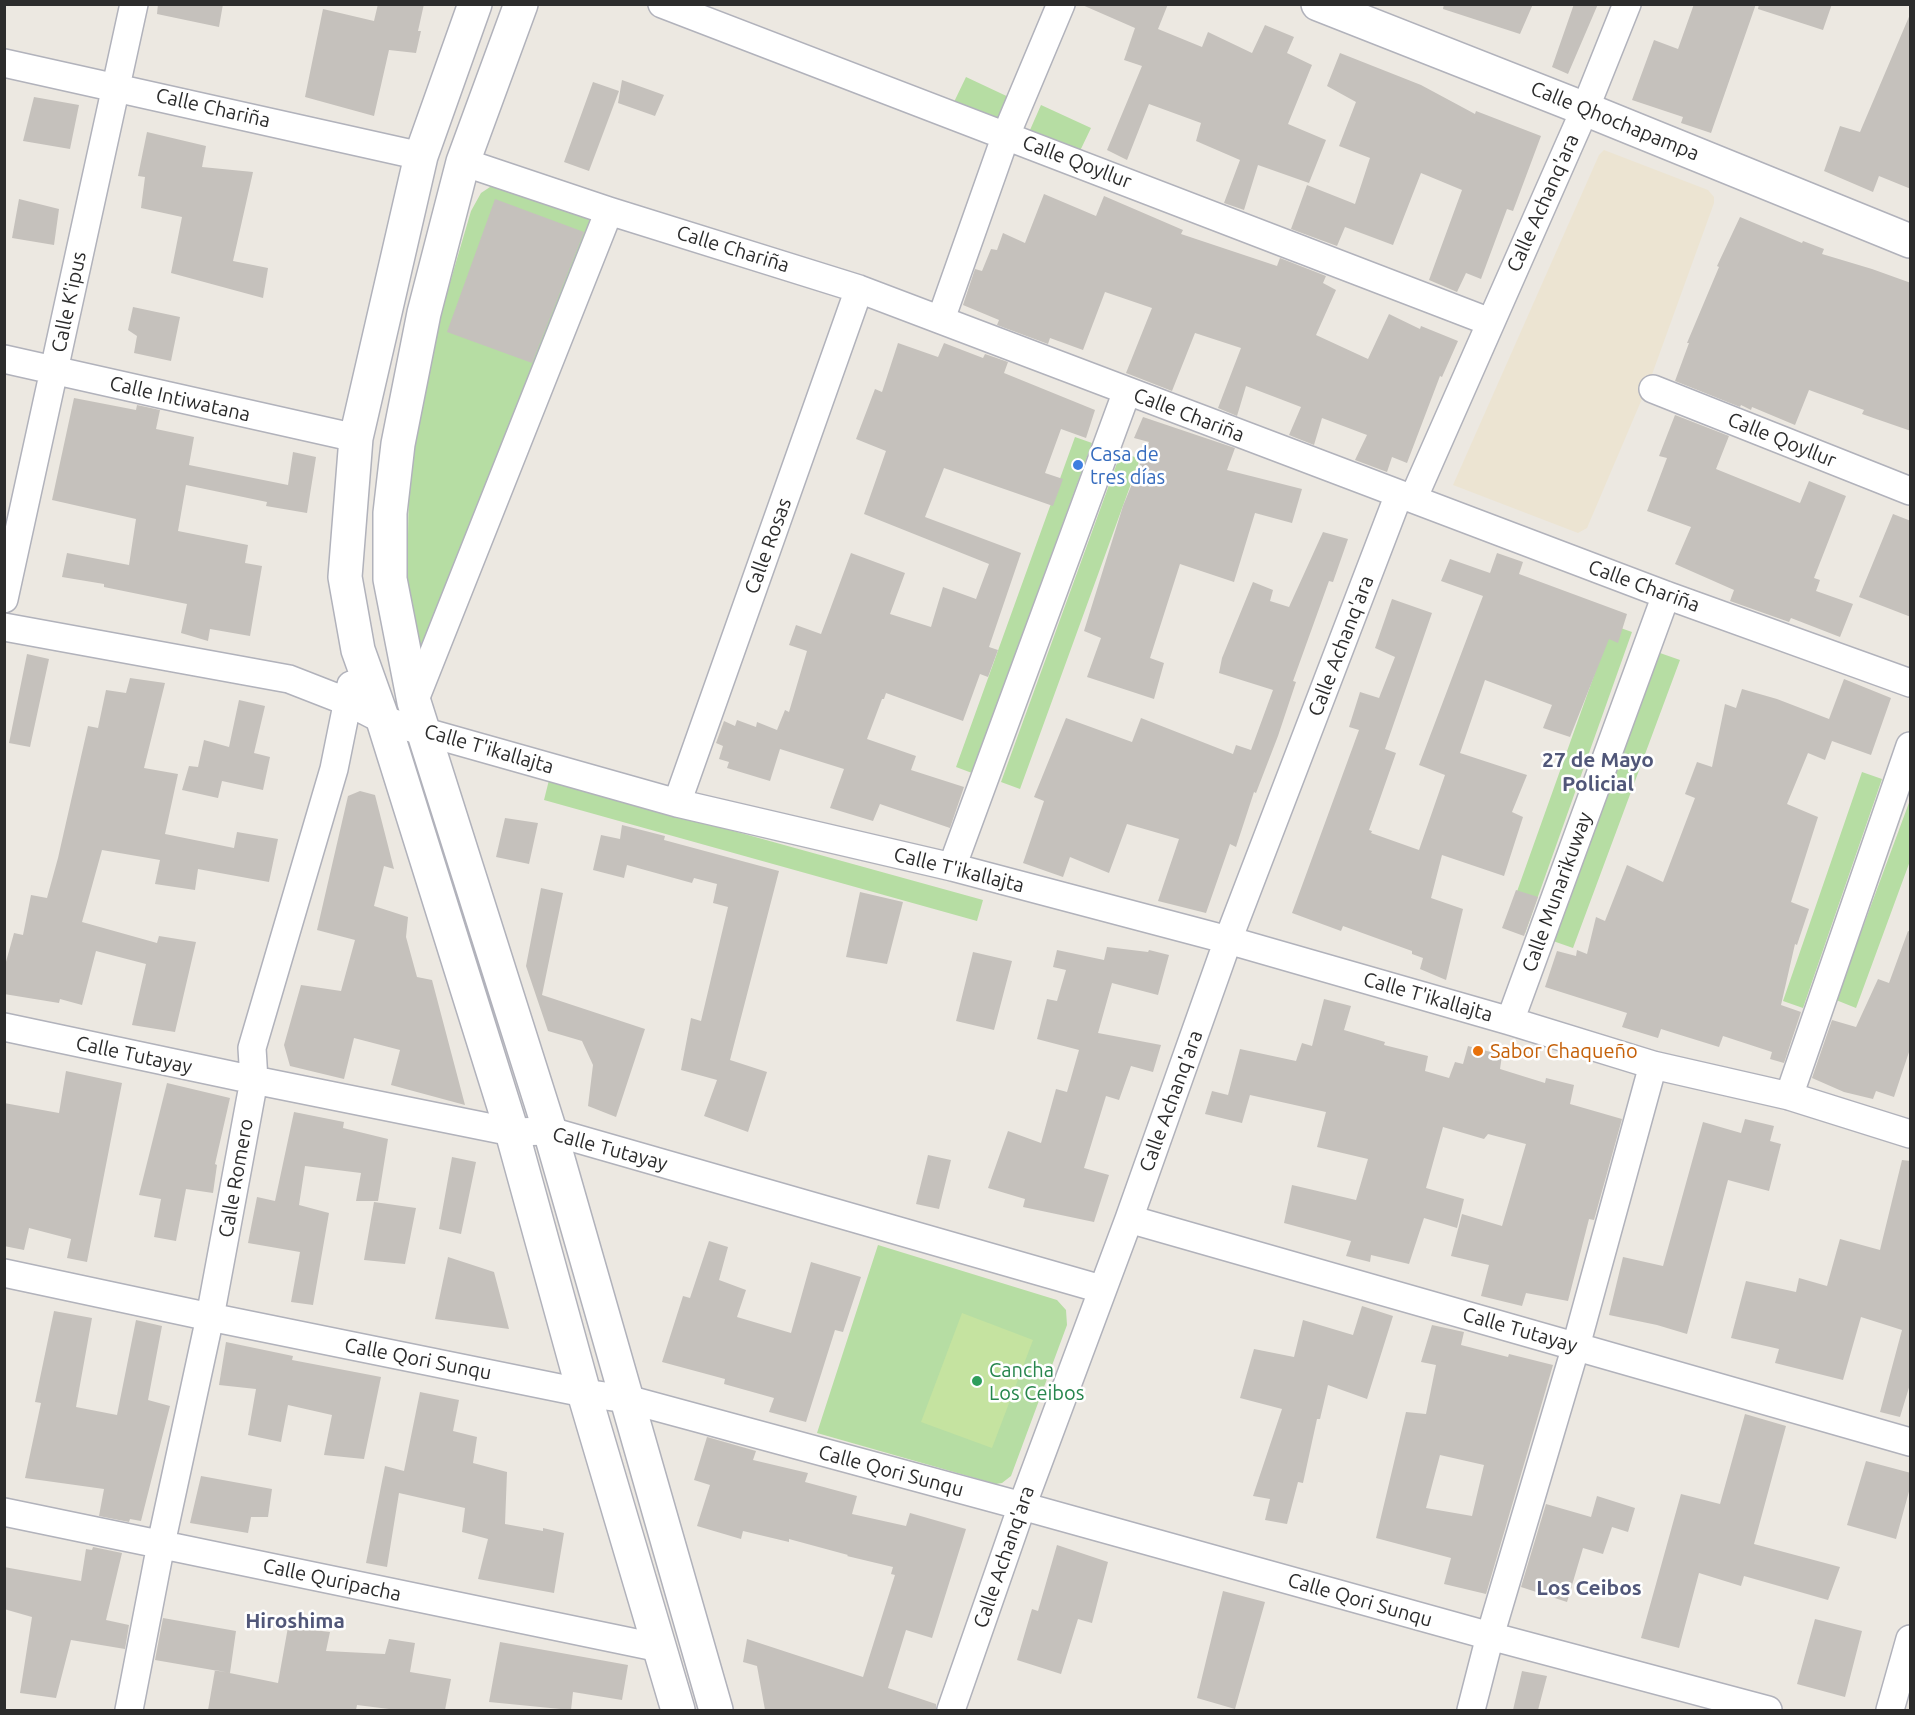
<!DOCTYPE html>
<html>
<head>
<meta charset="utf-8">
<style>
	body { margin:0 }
	#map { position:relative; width:1915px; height:1715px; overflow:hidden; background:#ece8e1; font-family:Ubuntu,sans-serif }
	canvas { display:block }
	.frame { position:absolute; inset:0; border:6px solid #2c2c2c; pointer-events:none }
</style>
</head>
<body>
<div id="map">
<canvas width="1915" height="1715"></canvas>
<div class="frame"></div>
</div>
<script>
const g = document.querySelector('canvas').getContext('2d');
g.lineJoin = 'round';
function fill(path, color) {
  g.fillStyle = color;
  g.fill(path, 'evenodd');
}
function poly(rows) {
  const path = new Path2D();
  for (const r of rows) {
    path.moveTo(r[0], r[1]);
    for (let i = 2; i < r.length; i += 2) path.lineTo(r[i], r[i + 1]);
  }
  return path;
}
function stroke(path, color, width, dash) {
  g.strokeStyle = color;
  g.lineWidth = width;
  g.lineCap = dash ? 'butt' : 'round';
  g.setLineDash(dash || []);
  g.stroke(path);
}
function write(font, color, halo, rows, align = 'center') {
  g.font = font + ' Ubuntu,sans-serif';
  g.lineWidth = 5;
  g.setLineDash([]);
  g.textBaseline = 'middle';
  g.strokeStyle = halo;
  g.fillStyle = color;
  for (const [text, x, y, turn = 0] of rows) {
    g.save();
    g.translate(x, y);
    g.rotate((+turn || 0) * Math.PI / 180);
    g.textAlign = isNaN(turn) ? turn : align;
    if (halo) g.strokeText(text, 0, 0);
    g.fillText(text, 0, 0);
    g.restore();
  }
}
fill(poly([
	[1604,150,1708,190,1714,197,1714,203,1650,380,1587,528,1578,533,1453,485,1599,155]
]), '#ece4d2');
fill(poly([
	[966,77,1015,100,1004,125,954,102],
	[1041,105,1091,128,1079,153,1030,130],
	[493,185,590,218,592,224,425,647,417,645,407,589,409,480,434,337,471,211,481,193],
	[1075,437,1092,443,972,773,956,767],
	[1121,452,1140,459,1020,789,1001,782],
	[1612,625,1632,632,1525,933,1505,925],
	[1660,653,1680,660,1573,948,1553,941],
	[1862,772,1882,779,1803,1008,1783,1001],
	[549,780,983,900,977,921,544,800],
	[1910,800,1910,861,1856,1008,1836,1000],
	[878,1245,1057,1300,1066,1310,1067,1325,1011,1476,1002,1483,996,1484,817,1433]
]), '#b6dda3');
fill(poly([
	[962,1313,1033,1340,992,1448,921,1422]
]), '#c5e3a0');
fill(poly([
	[158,4,223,4,219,27,157,14],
	[378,4,424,4,418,31,421,31,416,53,389,50,374,116,305,97,323,9,374,21],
	[1080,4,1168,4,1158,29,1202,47,1208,32,1252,53,1265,25,1294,37,1287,53,1312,65,1288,124,1326,140,1309,183,1258,165,1244,210,1224,203,1240,160,1196,141,1201,123,1149,104,1127,160,1107,150,1142,66,1124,60,1135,28],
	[1444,4,1533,4,1520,34,1443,9],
	[1574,4,1598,4,1568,74,1552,67],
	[1694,4,1756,4,1711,133,1681,123,1683,117,1632,100,1654,40,1678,49],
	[1759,4,1832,4,1823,30,1758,9],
	[1911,12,1911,189,1879,176,1873,192,1824,171,1840,126,1860,132],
	[1340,53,1421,85,1475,114,1476,111,1541,136,1513,211,1507,209,1481,279,1466,273,1457,292,1429,280,1462,190,1421,173,1393,245,1345,227,1337,246,1291,229,1307,185,1355,204,1370,158,1339,146,1356,102,1327,86],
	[622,80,664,95,655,116,618,103],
	[593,82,619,91,589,171,564,162],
	[34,97,79,105,70,149,23,141],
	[147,132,206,146,202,167,253,172,233,261,268,268,263,298,171,273,182,217,141,208,145,177,138,176],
	[1044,194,1096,216,1104,196,1183,230,1181,234,1277,266,1280,258,1326,276,1323,283,1336,290,1316,335,1368,359,1389,314,1420,329,1421,326,1458,341,1442,377,1440,376,1407,463,1392,457,1387,472,1355,460,1367,435,1322,418,1314,445,1289,435,1301,407,1246,386,1237,416,1218,408,1241,348,1195,333,1172,391,1126,373,1152,308,1105,292,1083,350,1050,338,1048,344,997,325,999,320,963,305,975,269,982,271,991,249,997,250,1003,233,1025,243],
	[19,199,59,209,54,245,12,238],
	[495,199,584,232,532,363,447,332],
	[1740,217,1802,243,1803,241,1824,249,1822,254,1872,269,1911,283,1911,431,1862,414,1864,410,1809,390,1795,425,1752,407,1751,410,1741,405,1740,407,1675,381,1689,343,1687,343,1719,267,1717,266],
	[133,307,180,317,171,361,134,353,137,336,128,330],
	[898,343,938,357,944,343,983,358,985,354,1008,362,1004,373,1095,410,1086,438,1061,429,1045,473,1063,479,1053,506,944,468,925,517,1021,553,989,647,998,650,988,677,980,674,963,721,886,693,884,699,882,699,867,739,916,756,911,770,964,787,950,828,880,804,873,821,830,808,844,769,780,749,770,781,727,768,729,762,719,759,723,746,716,743,724,721,735,726,737,720,756,727,757,722,777,730,785,710,789,712,807,651,789,645,796,625,821,634,851,553,905,573,890,614,931,627,943,587,976,599,989,564,864,514,886,451,856,439,875,389,882,392],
	[74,398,136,410,137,405,160,410,156,429,194,437,189,465,288,485,293,452,316,457,307,513,266,506,267,502,186,485,178,531,248,545,245,563,262,566,250,636,210,629,208,641,181,633,187,604,104,587,104,584,62,577,67,553,129,565,136,519,52,500],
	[1675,415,1729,436,1716,469,1800,503,1809,481,1846,496,1814,578,1820,580,1816,591,1853,604,1840,637,1791,618,1789,622,1730,601,1734,590,1675,564,1691,527,1647,511,1667,458,1659,456],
	[1143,417,1235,448,1227,470,1302,489,1292,523,1255,513,1234,582,1180,564,1150,658,1164,663,1154,699,1087,677,1101,638,1084,631,1123,506,1149,442,1134,438],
	[1893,514,1911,521,1911,617,1859,597],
	[1323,532,1348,539,1333,582,1329,581,1293,681,1296,682,1278,736,1256,793,1254,792,1236,847,1230,844,1206,913,1158,901,1179,839,1127,824,1109,873,1070,857,1063,877,1023,863,1044,801,1034,797,1066,718,1132,742,1141,718,1233,754,1236,745,1251,750,1273,690,1219,673,1222,658,1253,582,1273,590,1270,601,1289,607],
	[1497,553,1523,562,1519,574,1627,614,1618,643,1609,639,1570,737,1543,728,1552,705,1485,680,1460,753,1527,775,1512,812,1523,817,1504,876,1442,855,1431,898,1463,909,1446,980,1420,969,1423,958,1412,954,1412,951,1343,926,1341,931,1292,913,1359,730,1349,727,1360,692,1379,698,1395,657,1375,648,1392,599,1432,613,1385,749,1396,753,1369,830,1372,831,1371,833,1419,850,1445,775,1419,765,1483,596,1441,581,1450,559,1490,573],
	[27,654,49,659,30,747,9,743],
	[130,678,165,683,144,768,178,774,165,834,234,848,237,832,278,839,269,882,198,869,195,890,155,884,160,860,102,850,82,922,157,943,159,936,196,942,175,1032,132,1025,146,964,96,951,82,1005,60,999,59,1003,4,994,4,969,14,933,23,935,31,895,47,898,58,858,88,726,98,728,106,690,126,693],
	[1844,679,1891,698,1871,755,1832,741,1825,760,1808,753,1787,804,1818,817,1791,902,1809,909,1797,945,1795,944,1781,1005,1801,1012,1784,1063,1770,1059,1772,1052,1723,1036,1719,1047,1661,1029,1658,1038,1622,1027,1627,1013,1545,987,1557,951,1576,956,1577,950,1587,954,1596,917,1605,921,1627,865,1663,882,1695,798,1685,794,1697,762,1712,767,1725,704,1736,708,1742,689,1777,699,1829,719],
	[239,700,265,706,254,753,270,757,263,790,222,781,218,798,182,790,189,766,198,767,204,740,229,747],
	[360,791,375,795,394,869,384,866,374,906,408,917,406,937,417,977,432,980,465,1105,391,1085,400,1050,354,1038,344,1079,290,1066,284,1045,301,985,341,991,355,940,317,930,348,796],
	[505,818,538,823,529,864,496,857],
	[622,825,665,836,664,840,779,871,730,1060,767,1072,748,1132,704,1116,717,1080,681,1070,691,1018,701,1021,728,907,713,903,717,884,694,878,692,883,627,865,624,878,593,870,601,835,620,839],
	[541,888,563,893,542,995,645,1029,616,1117,588,1106,593,1065,582,1041,548,1031,526,966],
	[1516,890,1538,897,1524,936,1502,928],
	[860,892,903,902,887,964,846,957],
	[1908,931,1911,932,1911,1046,1894,1097,1876,1091,1873,1099,1844,1092,1812,1078,1832,1020,1856,1027,1878,979,1889,983],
	[1107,947,1148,952,1149,950,1169,955,1158,995,1112,983,1098,1033,1161,1045,1153,1072,1131,1066,1119,1100,1106,1096,1084,1168,1109,1175,1094,1222,1023,1207,1025,1199,988,1188,1008,1131,1041,1143,1056,1089,1067,1092,1079,1050,1037,1039,1047,999,1057,1001,1066,970,1053,967,1057,950,1104,960],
	[973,952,1012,961,994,1030,956,1021],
	[1324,999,1351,1006,1344,1030,1385,1042,1384,1045,1428,1056,1425,1071,1449,1078,1455,1062,1463,1064,1468,1046,1502,1055,1500,1069,1545,1083,1546,1078,1574,1085,1570,1104,1622,1119,1594,1220,1589,1219,1568,1301,1526,1293,1522,1306,1481,1296,1489,1265,1451,1256,1462,1214,1502,1226,1526,1144,1488,1134,1484,1139,1443,1127,1426,1188,1464,1199,1457,1228,1424,1218,1409,1264,1371,1255,1370,1262,1346,1256,1351,1241,1284,1223,1292,1185,1356,1200,1368,1159,1317,1147,1326,1112,1250,1095,1242,1123,1205,1114,1212,1091,1228,1095,1240,1049,1296,1061,1302,1043,1312,1046],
	[66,1071,122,1083,87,1262,67,1258,71,1239,29,1228,24,1250,4,1246,4,1103,59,1113],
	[167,1083,230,1098,215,1164,217,1165,213,1193,186,1189,176,1241,154,1237,161,1199,139,1195],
	[294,1112,344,1122,343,1128,388,1139,378,1201,356,1201,361,1173,305,1166,299,1205,329,1213,313,1305,291,1302,300,1252,248,1243,257,1197,275,1201],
	[1745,1119,1774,1126,1770,1141,1781,1144,1769,1191,1728,1180,1687,1334,1657,1325,1609,1315,1623,1257,1663,1266,1703,1122,1741,1133],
	[928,1155,951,1160,939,1209,916,1204],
	[452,1157,476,1162,461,1234,439,1229],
	[1902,1160,1911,1161,1911,1381,1900,1417,1880,1412,1902,1330,1861,1317,1843,1380,1775,1363,1779,1349,1731,1338,1746,1281,1796,1292,1799,1278,1827,1286,1840,1239,1880,1250],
	[374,1202,416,1208,405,1264,364,1260],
	[709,1241,728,1247,719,1280,746,1290,737,1317,791,1333,811,1262,861,1277,843,1332,835,1330,806,1422,769,1412,774,1398,724,1384,725,1379,662,1362,683,1296,690,1298],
	[448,1257,494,1272,509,1329,435,1319],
	[1362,1306,1393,1316,1367,1399,1328,1385,1320,1419,1317,1419,1303,1483,1298,1482,1287,1524,1265,1520,1270,1499,1253,1496,1282,1409,1240,1398,1254,1349,1294,1357,1303,1320,1353,1335],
	[54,1311,92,1318,76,1407,117,1415,136,1320,162,1326,148,1400,170,1406,141,1521,130,1519,129,1522,99,1516,104,1489,25,1478,41,1403,35,1402],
	[1432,1325,1464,1332,1461,1345,1508,1357,1509,1354,1553,1365,1486,1594,1444,1584,1451,1558,1376,1538,1406,1412,1426,1414,1436,1365,1421,1362],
	[1440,1455,1484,1465,1472,1516,1426,1508],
	[226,1342,293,1356,292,1360,381,1377,364,1459,324,1455,332,1415,288,1405,281,1442,248,1435,256,1389,219,1385],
	[420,1392,459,1400,453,1431,477,1437,473,1463,507,1472,505,1524,543,1531,543,1528,564,1533,554,1593,478,1579,488,1539,462,1532,465,1508,399,1493,387,1567,366,1563,385,1466,404,1471],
	[1745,1414,1786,1426,1754,1544,1840,1567,1828,1600,1744,1576,1741,1586,1699,1573,1679,1648,1641,1638,1681,1494,1720,1504],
	[707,1437,756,1451,753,1460,808,1473,805,1482,857,1496,852,1514,906,1526,910,1513,966,1529,932,1638,906,1630,888,1688,936,1704,936,1710,765,1710,757,1666,743,1662,747,1639,863,1677,895,1575,891,1574,893,1567,847,1556,848,1555,789,1539,789,1542,743,1531,741,1539,697,1526,710,1485,694,1480],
	[1866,1461,1911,1473,1911,1484,1896,1539,1847,1525],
	[201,1476,272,1489,268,1517,251,1517,248,1533,190,1523],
	[1597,1496,1635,1508,1628,1532,1612,1527,1603,1554,1583,1548,1567,1602,1521,1587,1546,1504,1591,1517],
	[1057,1545,1108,1562,1092,1623,1078,1619,1061,1674,1017,1660,1032,1609,1038,1611],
	[93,1547,122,1553,106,1620,129,1625,125,1649,71,1640,56,1698,20,1693,32,1617,4,1609,4,1567,81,1581,86,1549,92,1550],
	[1223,1591,1265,1602,1235,1709,1197,1698],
	[163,1618,236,1631,230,1673,155,1660],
	[1815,1619,1862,1631,1845,1697,1797,1684],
	[288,1627,330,1632,326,1651,385,1654,389,1639,415,1643,410,1672,451,1679,445,1710,397,1710,357,1705,356,1710,208,1710,215,1670,278,1683],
	[500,1642,628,1665,622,1700,573,1692,571,1710,489,1702],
	[1522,1671,1547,1676,1538,1710,1513,1710]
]), '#c5c1bc');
const minor = poly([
	[662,4,1490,322],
	[4,63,421,156],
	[463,162,609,211,859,289,1666,595,1910,683],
	[941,319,1006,135,1061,4],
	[4,359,356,438],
	[1653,389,1910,491],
	[1413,499,1585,109,1627,4],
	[4,599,134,4],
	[4,627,289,679,348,702,383,720,677,803,952,867,1228,940,1510,1021,1653,1065,1789,1096,1910,1134],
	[414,702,609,211],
	[677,803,859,289],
	[952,867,1127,391],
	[1510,1021,1666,595],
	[4,1027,254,1080,512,1132,550,1131,1101,1289],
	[1789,1096,1910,746],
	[1129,1219,1910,1442],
	[4,1273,210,1317,584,1393,627,1399,1022,1506,1490,1636,1768,1710],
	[4,1512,660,1648],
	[129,1710,161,1544,210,1317,254,1080,252,1048,334,769,351,685],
	[951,1710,1022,1506,1129,1219,1228,940,1399,494],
	[1471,1710,1490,1636,1576,1346,1653,1065],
	[1890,1710,1910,1639]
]);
const tertiary = poly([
	[1318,4,1585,109,1910,241]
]);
const secondary = poly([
	[475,4,421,156,356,438,345,577,358,650,383,720,512,1132,584,1393,678,1710],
	[521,4,463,162,424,313,398,444,390,513,390,579,414,702,550,1131,716,1710]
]);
stroke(minor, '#b1b2bb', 30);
stroke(tertiary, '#b1b2bb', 36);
stroke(secondary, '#b1b2bb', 36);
stroke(minor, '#fff', 27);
stroke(tertiary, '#fff', 33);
stroke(secondary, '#fff', 33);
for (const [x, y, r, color] of [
	[1078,465,6,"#3f7fe0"],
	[1478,1051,6,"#e8710a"],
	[977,1381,6,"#2e9e5b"]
]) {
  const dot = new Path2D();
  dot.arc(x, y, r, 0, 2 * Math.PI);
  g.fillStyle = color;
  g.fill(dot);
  stroke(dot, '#fff', 2);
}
write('20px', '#2c2c2c', '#fff', [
	["Calle Chariña",213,108,13],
	["Calle Qhochapampa",1615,121,22],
	["Calle Qoyllur",1077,162,21],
	["Calle Achanq'ara",1543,203,-66],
	["Calle Chariña",733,249,17],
	["Calle K'ipus",69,302,-78],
	["Calle Intiwatana",180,399,13],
	["Calle Chariña",1189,415,21],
	["Calle Qoyllur",1782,440,22],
	["Calle Rosas",768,546,-70],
	["Calle Chariña",1644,586,20],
	["Calle Achanq'ara",1341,646,-69],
	["Calle T'ikallajta",489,749,16],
	["Calle T'ikallajta",959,870,14],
	["Calle Munarikuway",1557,892,-70],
	["Calle T'ikallajta",1428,997,16],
	["Calle Tutayay",134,1055,12],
	["Calle Achanq'ara",1171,1101,-70],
	["Calle Tutayay",610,1149,15],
	["Calle Romero",236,1178,-80],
	["Calle Tutayay",1520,1330,16],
	["Calle Qori Sunqu",418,1359,11],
	["Calle Qori Sunqu",891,1471,15],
	["Calle Achanq'ara",1004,1557,-71],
	["Calle Quripacha",332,1580,12],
	["Calle Qori Sunqu",1360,1600,16]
]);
write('20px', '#366cbe', '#fff', [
	["Casa de",1090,454],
	["tres días",1090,477]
], 'left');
write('20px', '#c56008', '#fff', [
	["Sabor Chaqueño",1490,1051]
], 'left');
write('20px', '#27864d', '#fff', [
	["Cancha",989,1370],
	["Los Ceibos",989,1393]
], 'left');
write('bold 21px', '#515779', '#fff', [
	["27 de Mayo",1598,760],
	["Policial",1598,784],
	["Los Ceibos",1589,1588],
	["Hiroshima",295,1621]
]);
</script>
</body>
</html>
